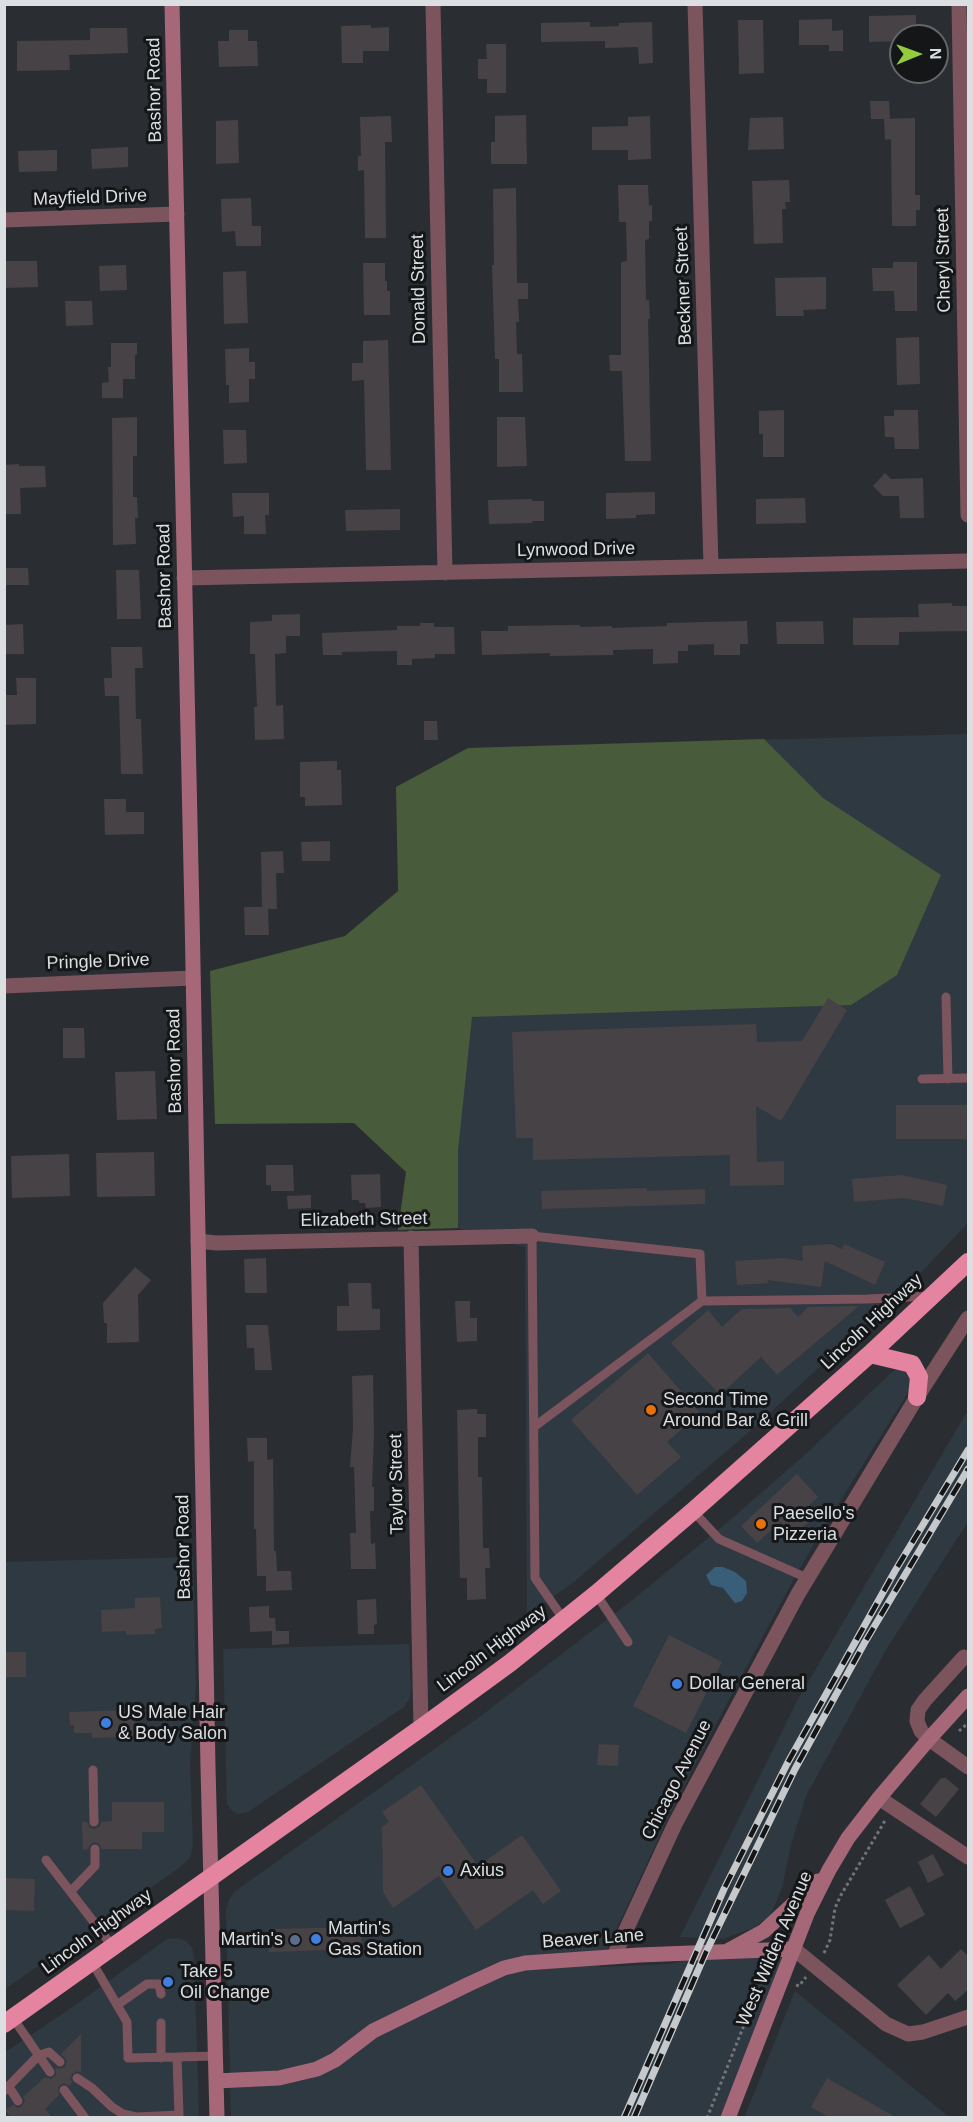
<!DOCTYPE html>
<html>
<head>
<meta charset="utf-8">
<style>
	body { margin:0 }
	#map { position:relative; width:973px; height:2122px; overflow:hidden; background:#2a2e32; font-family:Helvetica,sans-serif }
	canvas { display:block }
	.frame { position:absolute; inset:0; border:6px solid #dcdfe2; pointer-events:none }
	.north { position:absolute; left:889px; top:24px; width:60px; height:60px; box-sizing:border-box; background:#141618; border:2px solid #646669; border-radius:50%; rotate:89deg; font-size:16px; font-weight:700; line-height:24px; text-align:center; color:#dcdfe2 }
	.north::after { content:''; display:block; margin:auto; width:21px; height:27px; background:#94cc3d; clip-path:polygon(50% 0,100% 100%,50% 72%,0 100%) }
</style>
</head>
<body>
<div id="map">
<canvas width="973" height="2122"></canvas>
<div class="frame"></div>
<div class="north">N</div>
</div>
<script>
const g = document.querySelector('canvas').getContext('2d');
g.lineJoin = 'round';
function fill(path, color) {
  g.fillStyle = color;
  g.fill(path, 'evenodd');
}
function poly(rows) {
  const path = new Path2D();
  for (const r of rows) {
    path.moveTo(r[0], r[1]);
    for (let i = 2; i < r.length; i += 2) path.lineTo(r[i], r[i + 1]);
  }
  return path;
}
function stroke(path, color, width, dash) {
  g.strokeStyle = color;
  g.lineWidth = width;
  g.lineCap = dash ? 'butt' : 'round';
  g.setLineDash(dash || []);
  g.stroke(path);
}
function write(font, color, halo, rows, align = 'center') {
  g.font = font + ' Helvetica,sans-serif';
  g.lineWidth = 6;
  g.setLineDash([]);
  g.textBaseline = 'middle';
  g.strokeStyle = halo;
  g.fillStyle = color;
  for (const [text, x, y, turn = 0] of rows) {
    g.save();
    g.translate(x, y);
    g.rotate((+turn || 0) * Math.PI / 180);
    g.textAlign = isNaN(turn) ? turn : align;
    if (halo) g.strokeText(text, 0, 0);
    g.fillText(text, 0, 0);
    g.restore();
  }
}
fill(poly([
	[968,734,968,1223,915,1279,749,1432,575,1581,527,1616,525,1247,458,1228,458,1151,468,748],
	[899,1368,906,1370,912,1379,909,1391,819,1535,789,1588,726,1705,668,1818,599,1967,671,1964,713,1954,789,1952,720,2117,231,2117,226,1911,229,1900,234,1892,482,1715,631,1601,730,1520,809,1451,892,1372],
	[968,1410,968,1522,887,1648,806,1796,791,1845,782,1888,770,1916,753,1928,723,1939,680,1937,798,1699],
	[193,1557,196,1687,190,1763,193,1845,190,1858,179,1868,5,1989,4,1562],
	[409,1644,411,1691,409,1699,404,1707,248,1812,238,1814,232,1811,227,1804,223,1649],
	[177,1938,186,1941,192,1948,194,1957,199,2117,5,2117,4,2053,74,2006,167,1939],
	[795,1991,949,2117,744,2118]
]), '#2f3941');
fill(poly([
	[764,739,823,798,941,875,897,975,851,1005,472,1017,458,1151,458,1228,398,1230,406,1172,354,1123,215,1124,210,971,345,936,398,891,396,787,468,748]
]), '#485b3a');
fill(poly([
	[715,1567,723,1567,735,1572,746,1581,747,1593,742,1601,735,1603,723,1588,711,1585,706,1575]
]), '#385e79');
fill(poly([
	[916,15,916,36,901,36,901,41,869,42,869,16],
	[832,19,832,31,843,30,843,51,829,51,829,45,799,45,799,20],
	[738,20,763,20,764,73,739,74],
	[590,22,590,27,619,26,619,23,652,22,653,63,639,64,638,47,605,48,605,41,541,42,541,23],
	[371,25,371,28,389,27,389,51,363,51,363,63,342,63,341,26],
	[90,28,127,28,128,53,69,55,70,70,17,71,17,41,90,40],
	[229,30,248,30,248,41,257,41,258,66,219,67,218,41,229,41],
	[486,44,506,44,506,93,487,93,487,79,478,79,478,59,487,59],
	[870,101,889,101,890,119,871,119],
	[526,115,527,164,491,164,491,142,495,142,495,116],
	[391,116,392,142,385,142,386,238,365,238,364,170,358,171,358,156,361,156,360,117],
	[650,116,651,159,628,160,628,150,592,150,592,127,628,126,628,117],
	[783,117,784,149,748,150,750,118],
	[915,118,915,195,920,195,920,210,916,210,916,226,892,226,891,139,885,140,884,119],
	[238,120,239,163,216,164,216,121],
	[128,147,128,167,92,169,91,149],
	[57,150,57,171,19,172,18,151],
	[789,180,790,202,785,202,786,209,782,209,783,243,754,244,752,181],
	[618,185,648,185,649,206,652,205,652,221,649,221,649,239,645,240,646,300,649,300,650,319,648,319,651,461,625,461,622,371,610,371,609,355,621,355,621,262,627,261,626,222,619,222],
	[516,188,517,283,528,283,528,299,518,299,519,322,516,322,517,354,522,354,523,392,499,392,499,359,495,359,492,265,494,265,493,189],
	[251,198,252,226,261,226,261,246,236,246,235,231,222,232,221,199],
	[4,261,37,261,38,287,4,288],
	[893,262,917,262,917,311,895,311,894,291,873,291,872,268,893,268],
	[363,263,385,263,385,281,387,281,387,291,390,291,390,315,364,315],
	[126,265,127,290,100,291,99,266],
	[246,271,248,323,224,324,223,272],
	[826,277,826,309,803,310,804,316,776,316,775,278],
	[65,301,92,301,93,325,66,326],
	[919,337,920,384,897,385,896,338],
	[388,340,391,470,366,470,364,380,352,381,352,363,363,363,363,341],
	[111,343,137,343,137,355,135,355,135,379,123,379,123,398,102,398,102,383,109,382,108,367,111,367],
	[249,348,249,362,255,362,255,379,249,379,249,402,229,403,229,385,226,385,225,349],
	[784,410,784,457,763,457,763,434,759,434,759,411],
	[894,410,918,410,919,449,895,449,894,437,885,437,884,416,894,416],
	[137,417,137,456,133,456,133,497,137,497,138,518,135,518,136,544,113,545,112,418],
	[497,417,525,417,527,466,497,467],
	[223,430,246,430,247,463,224,464],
	[19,464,19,466,45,466,46,487,20,488,21,514,4,514,4,465],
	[885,473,891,479,923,478,924,518,900,518,899,496,883,496,873,486],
	[655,492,655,514,636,515,636,518,606,519,606,493],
	[232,493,269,493,269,515,265,515,266,534,244,534,244,516,233,517],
	[805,498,806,523,756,524,756,499],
	[532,499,532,501,544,501,544,521,532,521,533,523,489,524,488,500],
	[400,509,400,530,346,531,345,510],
	[4,568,28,568,29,585,4,585],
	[116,570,139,570,141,619,117,619],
	[952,603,952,606,968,606,968,631,899,632,899,645,853,645,853,618,919,617,918,604],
	[300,614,300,636,286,636,286,653,275,654,276,706,283,705,284,739,255,740,254,707,257,707,255,654,250,654,250,622,272,621,272,615],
	[747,621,748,644,740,644,740,655,714,655,714,644,688,645,688,651,678,651,678,663,653,664,653,649,613,650,613,655,550,656,550,653,482,655,481,631,508,631,508,626,580,625,580,627,612,626,612,628,667,626,667,623],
	[823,621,824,644,777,644,776,622],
	[420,623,434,623,434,627,454,627,455,654,435,654,435,658,412,659,412,665,397,665,397,651,342,652,342,655,323,655,322,633,397,630,397,626,420,626],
	[23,624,24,654,4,654,4,625],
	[111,647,142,647,143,668,135,668,136,719,141,719,143,774,121,774,119,696,105,696,104,678,112,678],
	[16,678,36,678,36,724,4,725,4,695,17,695],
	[424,721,437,721,438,740,424,740],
	[337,761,337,770,341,770,342,805,305,806,305,797,300,797,300,762],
	[104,799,126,799,126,812,144,812,144,834,105,835],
	[330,841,330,861,302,861,301,842],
	[283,851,284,873,276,873,277,909,268,909,269,935,245,935,244,907,262,907,261,852],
	[828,998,847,1010,781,1121,756,1106,757,1162,784,1161,784,1185,730,1186,730,1155,533,1160,533,1138,516,1138,512,1032,756,1024,757,1042,802,1041],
	[63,1028,84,1028,85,1058,63,1058],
	[155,1071,157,1119,117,1120,115,1072],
	[896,1105,969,1105,969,1139,896,1139],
	[154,1152,155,1196,97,1197,96,1153],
	[69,1154,70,1196,12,1198,11,1156],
	[266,1165,293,1165,294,1191,271,1191,271,1185,266,1185],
	[380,1174,381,1207,366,1208,365,1203,359,1203,359,1200,352,1200,351,1175],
	[902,1175,947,1185,943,1206,905,1198,854,1202,852,1179],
	[647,1188,647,1191,705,1189,705,1204,542,1209,541,1191],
	[311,1195,311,1208,288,1209,287,1196],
	[831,1244,842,1249,844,1244,885,1262,875,1285,825,1261,821,1287,767,1280,769,1283,737,1285,735,1261,784,1258,803,1261,802,1246],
	[266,1258,267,1293,245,1293,244,1259],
	[135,1267,151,1280,138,1295,139,1342,107,1343,107,1323,104,1323,103,1303],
	[348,1283,371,1283,372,1309,380,1309,380,1330,337,1331,337,1306,349,1306],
	[455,1301,470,1301,470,1318,477,1318,477,1341,457,1342],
	[859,1306,777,1375,761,1357,720,1395,671,1343,708,1310,722,1327,742,1309,790,1308,798,1317,808,1307],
	[246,1325,268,1325,272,1370,255,1370,254,1348,247,1348],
	[648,1353,700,1413,667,1442,681,1457,637,1495,571,1420],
	[373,1375,374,1434,372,1487,374,1487,374,1511,370,1511,371,1544,375,1543,376,1569,351,1569,350,1533,356,1533,354,1467,350,1467,353,1428,352,1376],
	[477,1409,477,1414,486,1414,486,1437,478,1437,478,1477,482,1477,483,1548,489,1548,490,1568,485,1568,486,1599,467,1600,467,1578,460,1578,457,1410],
	[247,1438,267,1438,267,1460,273,1459,274,1551,276,1551,277,1571,291,1571,292,1590,266,1591,266,1576,257,1576,256,1529,254,1529,254,1461,248,1462],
	[797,1474,818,1497,803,1511,811,1520,793,1537,780,1522,757,1543,741,1526],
	[160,1597,162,1628,155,1629,155,1634,126,1635,126,1631,102,1632,101,1610,135,1608,135,1598],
	[376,1599,377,1624,374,1625,374,1634,358,1634,357,1600],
	[269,1606,269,1618,275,1618,276,1631,289,1631,289,1644,272,1645,272,1631,250,1632,249,1607],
	[669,1635,722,1662,686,1733,633,1706],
	[4,1652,26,1652,26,1677,4,1677],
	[135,1710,136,1741,120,1742,120,1737,92,1738,92,1733,74,1733,74,1725,70,1725,69,1712],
	[599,1744,619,1745,618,1766,597,1765],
	[941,1778,946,1778,959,1789,936,1817,920,1804],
	[421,1785,478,1866,522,1835,561,1891,543,1904,533,1890,476,1930,439,1876,393,1908,383,1892,382,1827,389,1822,382,1812],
	[112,1802,164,1802,164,1832,142,1832,142,1849,102,1849,99,1844,94,1842,90,1845,88,1849,83,1850,82,1822,87,1822,90,1828,95,1829,100,1826,101,1822,112,1821],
	[933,1854,944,1875,928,1883,918,1862],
	[4,1878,35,1879,34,1911,4,1910],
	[910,1886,925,1915,900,1928,885,1900],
	[361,1927,362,1949,269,1952,269,1929],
	[961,1949,969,1957,969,1989,955,2001,948,1993,926,2015,897,1985,929,1955,941,1969],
	[81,2034,81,2073,77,2071,72,2074,70,2078,72,2083,69,2086,64,2083,58,2087,59,2095,45,2109,52,2118,11,2118,5,2110,13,2105,18,2108,22,2106,25,2101,23,2097,45,2077,51,2079,56,2075,55,2067,59,2069,65,2067,67,2061,61,2054],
	[827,2078,897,2118,830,2118,811,2107]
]), '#474246');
stroke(poly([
	[959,1731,968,1723],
	[824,1953,830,1940,835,1908,841,1895,886,1819],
	[796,1985,799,1986,806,1977],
	[707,2118,762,1980,765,1981]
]), '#717478', 3, [3, 3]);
stroke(poly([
	[946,997,948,1079],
	[922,1079,968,1078],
	[534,1427,702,1301,868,1299,929,1296],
	[693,1511,719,1539,807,1578],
	[596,1594,628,1642],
	[564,1620,535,1578,532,1236,700,1254,702,1301],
	[93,1770,94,1822],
	[46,1860,113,1947],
	[71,1891,95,1866,95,1849],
	[92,1962,127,2022,128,2058,177,2057],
	[117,2005,147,1984,159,1984,161,1994],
	[13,2018,50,2072],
	[161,2023,161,2058],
	[77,2078,92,2088,112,2107,123,2114,136,2117,179,2115,177,2057,216,2056],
	[9,2087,18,2101],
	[64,2090,85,2118],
	[4,2091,38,2056,49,2052,60,2062]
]), '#7b545e', 9);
stroke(poly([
	[433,4,445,573],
	[695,4,711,566],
	[959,4,968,515],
	[4,220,177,214],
	[184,578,968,561],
	[4,986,193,978],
	[411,1238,421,1728],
	[198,1241,217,1243,532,1236],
	[964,1657,925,1700,918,1710,917,1721,921,1731,929,1739,968,1767],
	[879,1798,968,1857],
	[794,1949,886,2024,908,2034,923,2032,968,2017],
	[614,1956,675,1824,798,1594,917,1397,968,1318]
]), '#7b545e', 15);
stroke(poly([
	[172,4,192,913,208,1767,217,2118],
	[729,1950,764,1931,818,1881],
	[216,2081,279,2078,317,2069,335,2060,373,2031,469,1984,504,1968,525,1963,639,1955,794,1949],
	[728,2118,807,1914,829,1870,848,1838,879,1798,929,1739,968,1696]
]), '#a66879', 15);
stroke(poly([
	[870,1354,912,1364,919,1377,917,1397],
	[4,2024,421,1728,510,1663,596,1594,693,1511,870,1354,968,1262]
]), '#e484a0', 18);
const rail = poly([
	[624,2118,724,1889,787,1764,895,1571,968,1450],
	[634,2118,706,1952,795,1769,865,1642,968,1469]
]);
stroke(rail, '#c6c9cc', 7);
stroke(rail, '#141618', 4.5, [14]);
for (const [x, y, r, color] of [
	[651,1410,6,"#e8710a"],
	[761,1524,6,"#e8710a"],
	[677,1684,6,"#3f7fe0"],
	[106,1723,6,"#3f7fe0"],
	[448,1871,6,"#3f7fe0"],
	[316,1939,6,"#3f7fe0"],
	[295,1940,6,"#5c6f8a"],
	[168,1982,6,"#3f7fe0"]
]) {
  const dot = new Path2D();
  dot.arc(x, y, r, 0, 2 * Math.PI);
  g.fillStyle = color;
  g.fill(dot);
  stroke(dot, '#141618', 2);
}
write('18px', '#dcdfe2', '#141618', [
	["Bashor Road",155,90,-91],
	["Mayfield Drive",90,198,-2],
	["Cheryl Street",944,260,-91],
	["Beckner Street",684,286,-92],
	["Donald Street",419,289,-91],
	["Lynwood Drive",576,550,-1],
	["Bashor Road",165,576,-91],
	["Pringle Drive",98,962,-2],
	["Bashor Road",175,1061,-91],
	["Elizabeth Street",364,1220,-1],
	["Lincoln Highway",872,1322,-43],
	["Taylor Street",397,1484,-91],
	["Bashor Road",184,1547,-91],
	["Lincoln Highway",492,1649,-37],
	["Chicago Avenue",677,1780,-63],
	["Lincoln Highway",97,1932,-36],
	["Beaver Lane",593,1939,-4],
	["West Wilden Avenue",775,1949,-67]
]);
write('18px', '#dcdfe2', '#141618', [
	["Second Time",663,1400],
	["Around Bar & Grill",663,1421],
	["Paesello's",773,1514],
	["Pizzeria",773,1535],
	["Dollar General",689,1684],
	["US Male Hair",118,1713],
	["& Body Salon",118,1734],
	["Axius",460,1871],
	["Martin's",328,1929],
	["Gas Station",328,1950],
	["Martin's",283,1940,"right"],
	["Take 5",180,1972],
	["Oil Change",180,1993]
], 'left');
</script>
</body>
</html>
